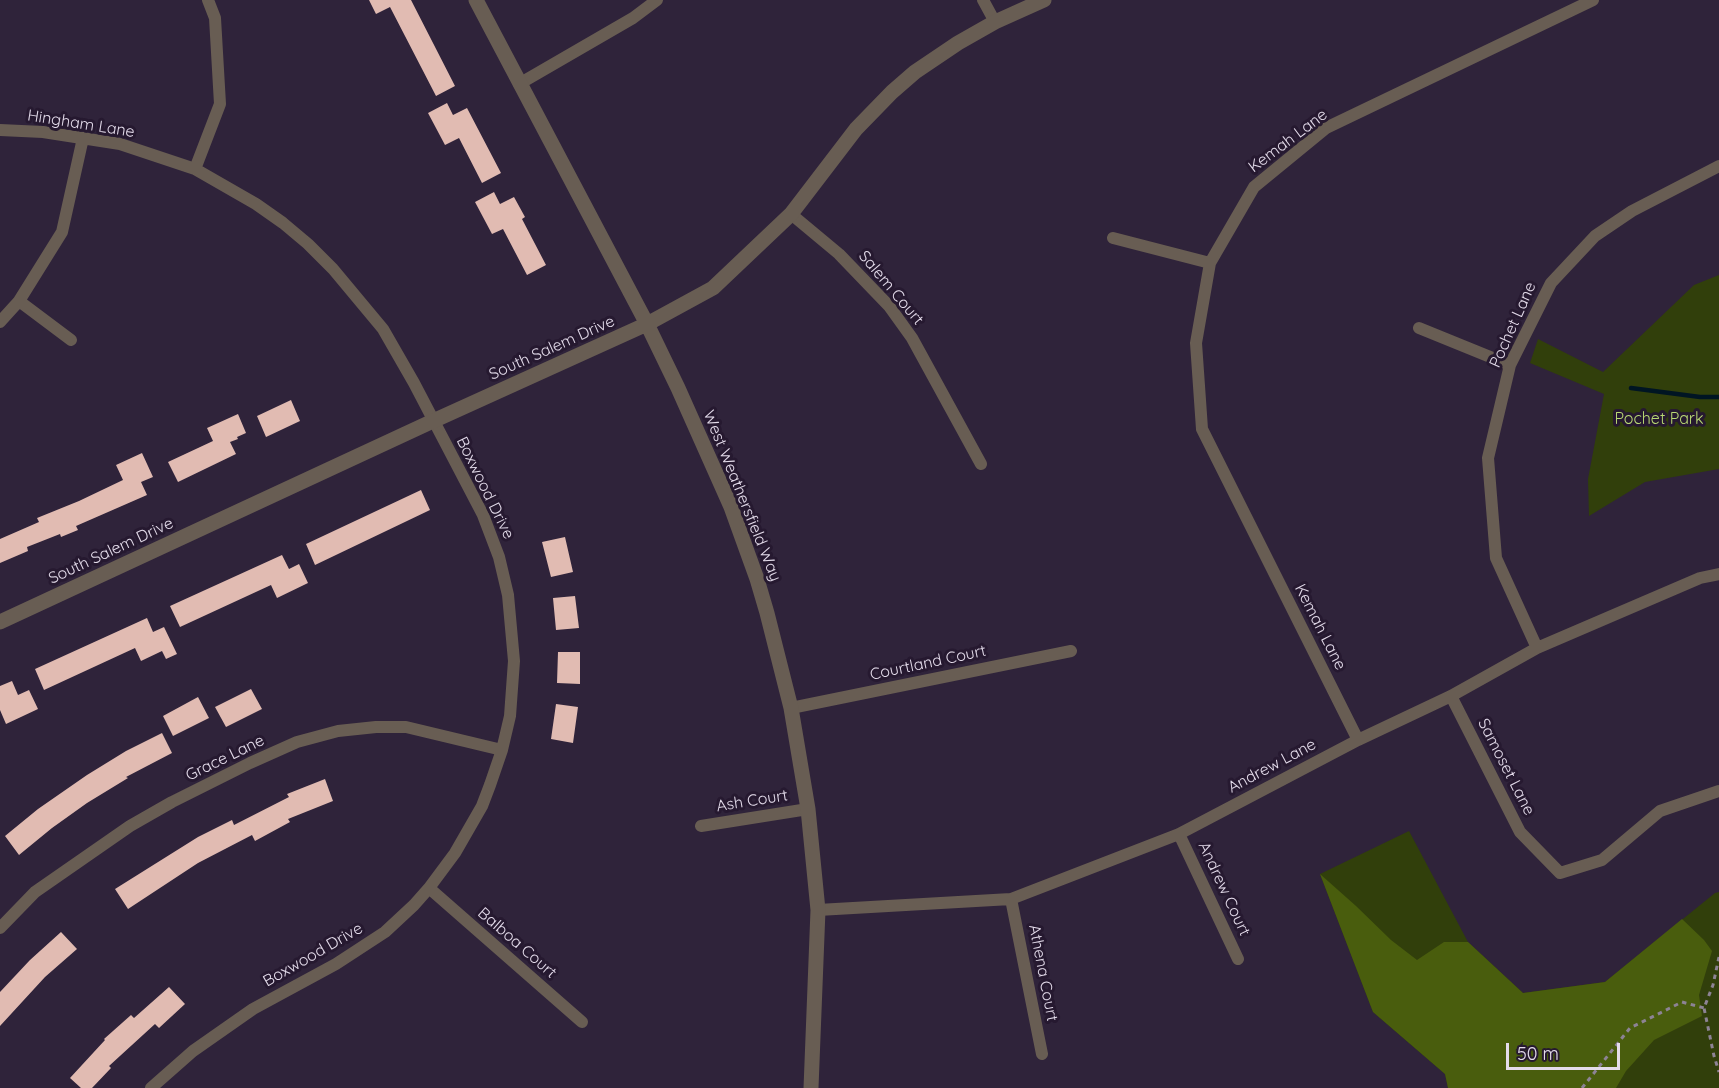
<!DOCTYPE html>
<html>
<head>
<meta charset="utf-8">
<style>
	body { margin:0 }
	#map { position:relative; width:1719px; height:1088px; overflow:hidden; background:#2f233a; font-family:Quicksand,sans-serif }
	canvas { display:block }
	.scale { position:absolute; left:1506px; top:1043px; width:114px; height:27px; box-sizing:border-box; border:3px solid #e4dceb; border-top:0; padding-left:8px; font-size:18px; line-height:21px; white-space:nowrap; color:#e4dceb; -webkit-text-stroke:4px #261930; paint-order:stroke }
</style>
</head>
<body>
<div id="map">
<canvas width="1719" height="1088"></canvas>
<div class="scale">50 m</div>
</div>
<script>
const g = document.querySelector('canvas').getContext('2d');
g.lineJoin = 'round';
function fill(path, color) {
  g.fillStyle = color;
  g.fill(path, 'evenodd');
}
function poly(rows) {
  const path = new Path2D();
  for (const r of rows) {
    path.moveTo(r[0], r[1]);
    for (let i = 2; i < r.length; i += 2) path.lineTo(r[i], r[i + 1]);
  }
  return path;
}
function stroke(path, color, width, dash) {
  g.strokeStyle = color;
  g.lineWidth = width;
  g.lineCap = dash ? 'butt' : 'round';
  g.setLineDash(dash || []);
  g.stroke(path);
}
function write(font, color, halo, rows, align = 'center') {
  g.font = font + ' Quicksand,sans-serif';
  g.lineWidth = 6;
  g.setLineDash([]);
  g.textBaseline = 'middle';
  g.strokeStyle = halo;
  g.fillStyle = color;
  for (const [text, x, y, turn = 0] of rows) {
    g.save();
    g.translate(x, y);
    g.rotate((+turn || 0) * Math.PI / 180);
    g.textAlign = isNaN(turn) ? turn : align;
    if (halo) g.strokeText(text, 0, 0);
    g.fillText(text, 0, 0);
    g.restore();
  }
}
fill(poly([
	[1719,275,1719,469,1645,482,1589,516,1588,479,1604,394,1530,363,1538,339,1603,372,1694,285],
	[1409,831,1468,942,1523,993,1605,982,1715,893,1719,892,1719,1088,1448,1088,1445,1074,1373,1012,1320,874]
]), '#313f0b');
fill(poly([
	[1320,874,1356,906,1391,940,1417,960,1444,942,1468,942,1523,993,1605,982,1682,919,1704,940,1712,951,1699,995,1702,1016,1654,1040,1626,1071,1616,1088,1448,1088,1445,1074,1373,1012]
]), '#495d0d');
stroke(poly([
	[1631,388,1700,397,1719,397]
]), '#001523', 4.5);
fill(poly([
	[369,0,411,0,455,86,436,96,390,7,376,14],
	[447,103,453,115,467,108,501,173,482,183,459,138,445,145,428,113],
	[494,192,500,204,514,197,525,217,522,219,546,265,527,275,503,229,492,234,475,202],
	[291,400,300,421,266,437,257,416],
	[238,414,246,433,237,437,238,439,230,442,236,454,178,482,168,462,213,441,207,428],
	[142,453,153,477,141,482,147,495,76,526,78,530,61,537,60,534,27,547,28,551,0,563,0,539,39,522,37,518,79,501,123,480,116,465],
	[421,490,430,510,315,565,306,544],
	[565,537,573,572,551,577,542,542],
	[282,555,289,569,299,564,308,583,277,598,271,585,180,627,170,606],
	[575,596,579,628,556,630,553,598],
	[147,618,153,632,164,627,177,654,166,659,162,651,141,661,135,648,44,690,35,669],
	[558,652,580,652,580,684,557,683],
	[12,681,18,695,29,690,38,709,6,724,0,710,0,686],
	[251,689,262,709,226,727,215,707],
	[198,697,209,718,173,736,163,716],
	[556,704,578,707,573,743,551,739],
	[162,733,172,753,126,777,128,778,87,803,52,828,19,855,5,836,38,809,87,775,126,751],
	[325,779,333,801,288,819,290,822,255,841,252,835,198,863,128,909,115,889,198,837,232,820,234,825,289,797,287,794],
	[61,932,77,949,45,977,0,1026,0,992,30,960],
	[169,987,185,1004,159,1028,155,1024,109,1066,111,1068,92,1088,81,1088,70,1078,105,1040,104,1039,131,1015,134,1018]
]), '#e1bbb2');
stroke(poly([
	[1719,957,1713,985,1704,1008,1714,1056,1719,1072],
	[1582,1088,1630,1028,1682,1002,1704,1008]
]), '#8d8395', 3, [4.5, 4.5]);
stroke(poly([
	[983,0,995,22],
	[519,84,633,18,657,0],
	[0,130,43,132,120,144,195,169,256,204,283,223,308,244,333,269,383,329,414,383,483,515,499,557,508,595,514,661,510,716,502,750,490,785,482,806,455,853,429,888,414,905,385,932,336,964,253,1009,193,1051,151,1088],
	[195,169,220,104,215,18,208,0],
	[791,214,839,254,889,306,912,338,981,464],
	[1113,238,1210,263],
	[19,301,71,340],
	[0,322,19,301,62,232,83,138],
	[1419,328,1510,365],
	[1537,648,1496,558,1488,458,1510,365,1551,283,1595,236,1632,211,1719,166],
	[1451,696,1520,832,1560,873,1602,860,1660,811,1719,791],
	[791,708,1071,651],
	[1358,740,1202,429,1196,343,1210,263,1254,187,1326,128,1593,0],
	[701,826,808,809],
	[1179,834,1238,959],
	[429,888,582,1022],
	[1011,899,1042,1054],
	[818,910,1011,899,1179,834,1358,740,1451,696,1537,648,1700,578,1719,574],
	[0,928,35,892,130,826,172,802,250,763,297,742,338,731,376,727,406,727,502,750]
]), '#685d53', 12);
stroke(poly([
	[476,0,647,324,678,388,731,507,757,579,767,613,791,708,808,809,818,910,811,1088],
	[0,622,433,421,647,324,713,288,791,214,856,129,892,92,915,72,958,43,995,22,1044,0]
]), '#685d53', 15);
write('16px', '#e4dceb', '#261930', [
	["Hingham Lane",81,124,9],
	["Kemah Lane",1288,141,-37],
	["Salem Court",891,288,50],
	["Pochet Lane",1513,325,-66],
	["South Salem Drive",552,348,-24],
	["Boxwood Drive",485,488,64],
	["West Weathersfield Way",742,496,68],
	["South Salem Drive",111,551,-25],
	["Kemah Lane",1320,627,63],
	["Courtland Court",928,663,-12],
	["Grace Lane",225,758,-26],
	["Andrew Lane",1272,766,-28],
	["Samoset Lane",1506,767,63],
	["Ash Court",752,801,-9],
	["Andrew Court",1224,889,65],
	["Balboa Court",517,943,41],
	["Boxwood Drive",313,955,-30],
	["Athena Court",1043,973,79]
]);
write('16px', '#bada74', '#261930', [
	["Pochet Park",1659,419]
]);
</script>
</body>
</html>
